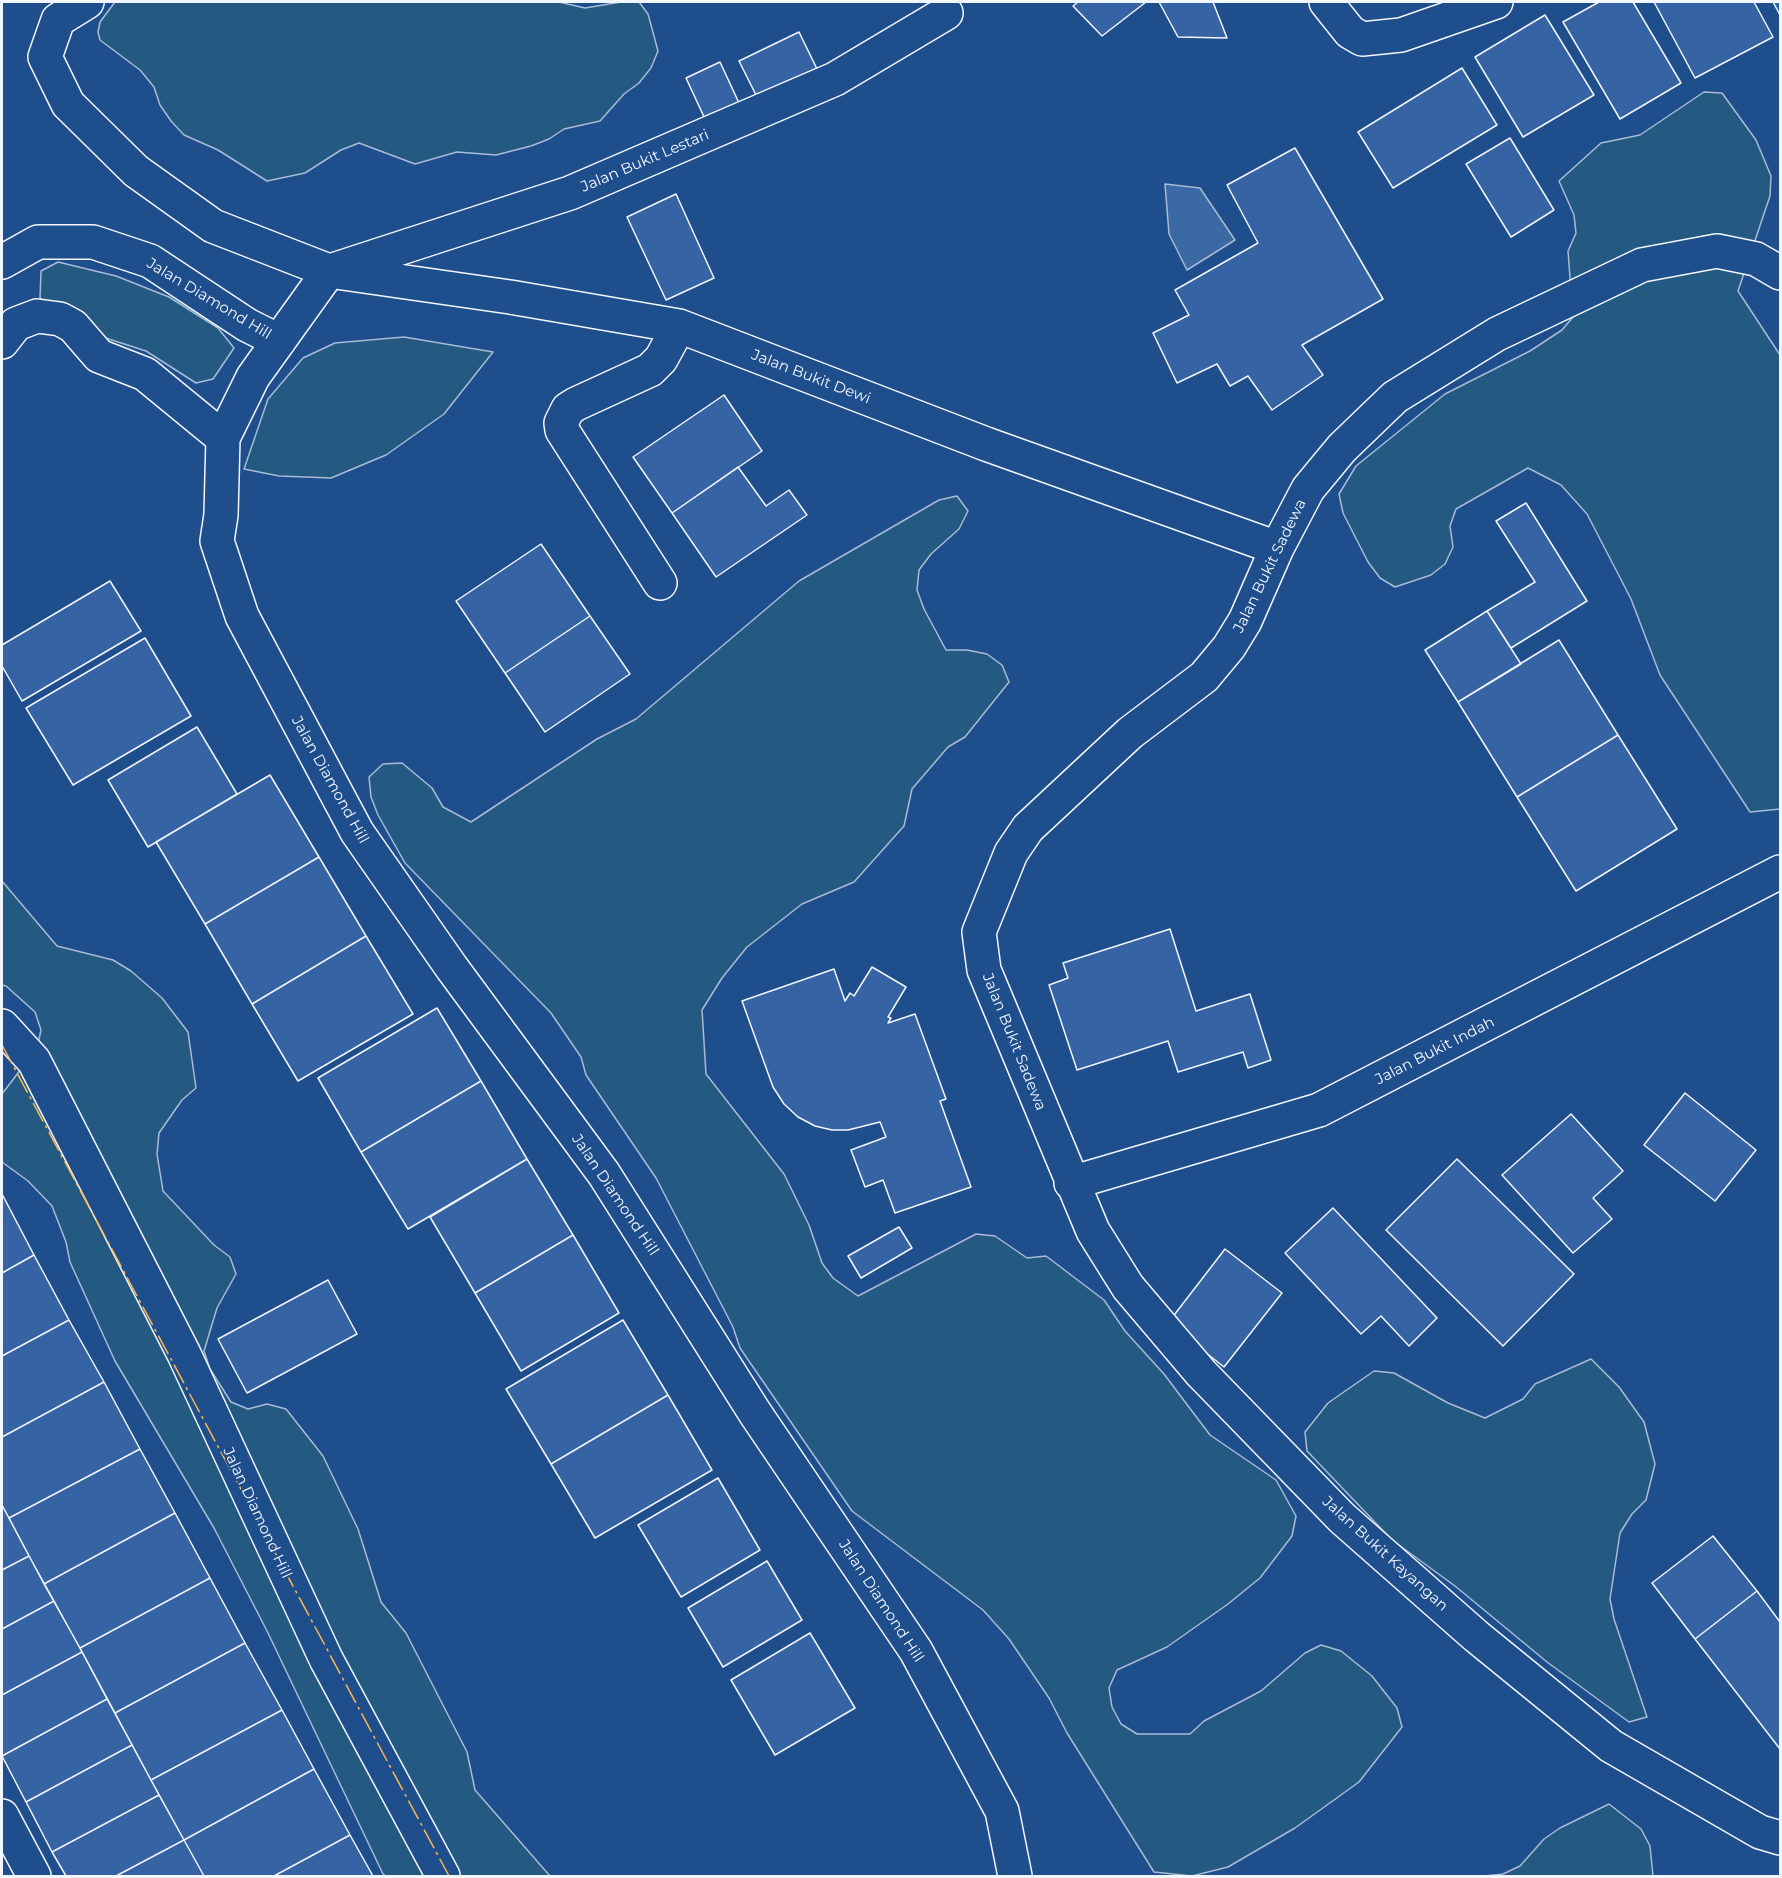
<!DOCTYPE html>
<html>
<head>
<meta charset="utf-8">
<style>
	body { margin:0 }
	#map { position:relative; width:1782px; height:1878px; overflow:hidden; background:#1f4e8c; font-family:Montserrat,sans-serif }
	canvas { display:block }
	.frame { position:absolute; inset:0; border:3px solid #f2f6ff; pointer-events:none }
</style>
</head>
<body>
<div id="map">
<canvas width="1782" height="1878"></canvas>
<div class="frame"></div>
</div>
<script>
const g = document.querySelector('canvas').getContext('2d');
g.lineJoin = 'round';
function fill(path, color) {
  g.fillStyle = color;
  g.fill(path, 'evenodd');
}
function poly(rows) {
  const path = new Path2D();
  for (const r of rows) {
    path.moveTo(r[0], r[1]);
    for (let i = 2; i < r.length; i += 2) path.lineTo(r[i], r[i + 1]);
  }
  return path;
}
function stroke(path, color, width, dash) {
  g.strokeStyle = color;
  g.lineWidth = width;
  g.lineCap = dash ? 'butt' : 'round';
  g.setLineDash(dash || []);
  g.stroke(path);
}
function write(font, color, halo, rows, align = 'center') {
  g.font = font + ' Montserrat,sans-serif';
  g.lineWidth = 4.5;
  g.setLineDash([]);
  g.textBaseline = 'middle';
  g.strokeStyle = halo;
  g.fillStyle = color;
  for (const [text, x, y, turn = 0] of rows) {
    g.save();
    g.translate(x, y);
    g.rotate((+turn || 0) * Math.PI / 180);
    g.textAlign = isNaN(turn) ? turn : align;
    if (halo) g.strokeText(text, 0, 0);
    g.fillText(text, 0, 0);
    g.restore();
  }
}
const green = poly([
	[115,2,559,2,585,8,621,2,639,2,648,14,658,51,651,68,639,83,624,94,600,121,564,129,549,139,531,146,496,155,457,152,415,164,359,143,341,150,305,173,267,181,218,150,184,135,171,121,160,105,154,87,140,70,100,40,98,32,100,22,115,2],
	[1704,92,1722,93,1756,140,1771,176,1770,196,1738,291,1780,355,1780,809,1750,812,1660,675,1631,599,1587,514,1561,485,1528,468,1456,509,1450,526,1453,547,1445,564,1431,575,1395,587,1380,578,1368,562,1343,513,1339,494,1356,466,1445,394,1530,351,1562,330,1573,317,1568,251,1576,233,1574,215,1559,181,1601,143,1640,135,1704,92],
	[58,262,116,276,169,297,218,328,234,348,213,379,196,383,146,351,87,332,40,298,41,271,58,262],
	[404,337,493,352,444,414,386,455,331,478,279,476,244,469,268,399,303,358,335,343,404,337],
	[957,496,968,511,959,529,931,554,919,570,917,590,924,609,946,650,967,650,987,654,1002,665,1009,682,965,737,948,747,912,789,904,826,854,882,802,904,747,947,722,978,702,1010,706,1074,784,1174,809,1225,822,1263,833,1278,858,1296,976,1234,995,1236,1027,1258,1046,1256,1104,1300,1125,1331,1164,1374,1210,1435,1276,1480,1296,1516,1292,1536,1260,1578,1228,1604,1167,1647,1117,1670,1109,1688,1112,1707,1121,1724,1137,1734,1190,1734,1204,1721,1261,1691,1305,1653,1321,1645,1341,1651,1372,1676,1397,1708,1402,1727,1359,1782,1295,1828,1228,1867,1192,1876,1154,1872,1067,1733,1049,1698,1009,1639,983,1610,852,1511,740,1348,733,1327,656,1178,586,1075,581,1057,551,1013,405,863,378,815,371,797,369,777,383,764,402,763,432,788,443,807,471,822,597,739,636,719,799,581,939,500,957,496],
	[2,881,57,946,113,960,131,971,162,998,188,1032,196,1088,182,1100,159,1133,157,1154,163,1191,214,1245,230,1257,236,1274,217,1308,204,1351,210,1369,231,1402,248,1409,267,1404,286,1409,323,1456,358,1529,381,1602,406,1633,467,1752,475,1790,550,1876,386,1876,383,1874,267,1631,214,1528,115,1361,70,1262,66,1242,52,1206,28,1181,2,1162,2,1094,37,1048,41,1030,35,1012,6,986,2,985,2,881],
	[1591,1359,1619,1387,1644,1422,1655,1464,1646,1500,1632,1514,1620,1533,1610,1599,1614,1619,1647,1717,1629,1722,1547,1662,1455,1586,1392,1540,1307,1451,1305,1432,1328,1403,1374,1371,1394,1373,1448,1403,1485,1418,1523,1399,1535,1384,1591,1359],
	[1609,1804,1641,1829,1650,1846,1653,1876,1484,1876,1503,1874,1520,1866,1544,1839,1560,1828,1609,1804]
]);
fill(green, '#245a82');
stroke(green, '#a8bbd7', 1.5);
const water = poly([
	[1165,184,1200,188,1235,240,1187,270,1169,234,1165,184]
]);
fill(water, '#3b69a3');
stroke(water, '#a8bbd7', 1.5);
const building = poly([
	[1078,2,1146,2,1102,36,1073,6,1078,2],
	[1159,2,1213,2,1227,38,1178,37,1159,2],
	[1599,2,1633,2,1681,83,1620,119,1563,22,1599,2],
	[1654,2,1754,2,1773,37,1695,78,1654,2],
	[1773,2,1780,2,1780,15,1773,2],
	[1545,15,1594,95,1523,137,1475,57,1545,15],
	[799,32,818,71,758,99,739,61,799,32],
	[720,62,739,103,705,119,686,78,720,62],
	[1462,68,1497,125,1393,188,1358,132,1462,68],
	[1510,138,1554,210,1511,237,1466,164,1510,138],
	[1295,148,1383,299,1302,345,1323,375,1272,410,1248,376,1230,386,1217,364,1177,383,1153,333,1189,315,1175,290,1258,243,1227,185,1295,148],
	[676,194,714,278,666,300,627,217,676,194],
	[724,395,762,451,672,513,633,457,724,395],
	[738,467,766,506,789,490,807,515,716,577,672,513,738,467],
	[1526,503,1587,601,1511,648,1487,611,1535,582,1496,521,1526,503],
	[541,544,590,616,505,673,456,601,541,544],
	[110,581,141,631,22,701,2,666,2,645,110,581],
	[1487,611,1521,664,1458,702,1425,650,1487,611],
	[590,616,630,674,545,732,505,673,590,616],
	[145,638,191,716,73,785,26,708,145,638],
	[1559,640,1618,735,1517,797,1458,702,1559,640],
	[197,727,237,794,148,847,108,780,197,727],
	[1618,735,1677,829,1576,891,1517,797,1618,735],
	[270,775,319,857,205,924,156,842,270,775],
	[319,857,366,936,252,1004,205,924,319,857],
	[1170,929,1196,1011,1250,994,1271,1060,1248,1068,1243,1052,1178,1072,1168,1041,1077,1070,1049,985,1068,978,1063,963,1170,929],
	[366,936,413,1014,298,1081,252,1004,366,936],
	[872,967,906,987,888,1017,891,1018,888,1023,915,1014,946,1099,940,1101,971,1187,895,1213,883,1180,865,1187,851,1150,886,1137,880,1122,848,1130,832,1130,815,1126,798,1117,784,1104,773,1087,742,1001,834,969,845,1001,850,993,854,996,872,967],
	[437,1008,481,1081,361,1152,318,1078,437,1008],
	[481,1081,527,1159,408,1229,361,1152,481,1081],
	[1685,1093,1756,1150,1715,1201,1644,1145,1685,1093],
	[1571,1114,1623,1171,1593,1198,1612,1219,1573,1253,1502,1175,1571,1114],
	[527,1159,573,1235,475,1293,430,1217,527,1159],
	[1457,1159,1574,1274,1503,1346,1386,1230,1457,1159],
	[2,1194,34,1255,2,1273,2,1194],
	[1333,1208,1437,1318,1409,1346,1381,1316,1361,1334,1285,1253,1333,1208],
	[899,1227,912,1248,861,1278,848,1256,899,1227],
	[573,1235,619,1313,521,1371,475,1293,573,1235],
	[1225,1249,1282,1293,1224,1367,1168,1323,1225,1249],
	[34,1255,69,1320,2,1356,2,1273,34,1255],
	[328,1280,357,1334,247,1393,218,1339,328,1280],
	[69,1320,104,1382,2,1437,2,1356,69,1320],
	[623,1320,668,1395,551,1464,506,1389,623,1320],
	[104,1382,140,1449,9,1518,2,1505,2,1437,104,1382],
	[668,1395,712,1470,595,1538,551,1464,668,1395],
	[140,1449,175,1513,44,1584,9,1518,140,1449],
	[718,1478,760,1550,681,1597,638,1525,718,1478],
	[2,1505,29,1556,2,1570,2,1505],
	[175,1513,210,1578,80,1648,44,1584,175,1513],
	[1713,1536,1757,1591,1695,1639,1652,1583,1713,1536],
	[29,1556,54,1601,2,1629,2,1570,29,1556],
	[767,1561,802,1620,723,1667,688,1608,767,1561],
	[210,1578,245,1643,115,1713,80,1648,210,1578],
	[1757,1591,1780,1622,1780,1749,1695,1639,1757,1591],
	[54,1601,82,1652,2,1695,2,1629,54,1601],
	[810,1633,855,1708,775,1755,731,1680,810,1633],
	[245,1643,282,1710,151,1780,115,1713,245,1643],
	[82,1652,107,1699,2,1756,2,1695,82,1652],
	[107,1699,132,1745,26,1802,2,1756,107,1699],
	[282,1710,314,1769,184,1840,151,1780,282,1710],
	[132,1745,159,1795,52,1852,26,1802,132,1745],
	[314,1769,350,1835,274,1876,204,1876,184,1840,314,1769],
	[159,1795,184,1840,116,1876,66,1876,52,1852,159,1795],
	[350,1835,373,1876,274,1876,350,1835],
	[184,1840,204,1876,116,1876,184,1840]
]);
fill(building, '#3563a3');
stroke(building, '#f2f6ff', 1.5);
const minor = poly([
	[87,2,58,20,45,57,68,104,136,171,213,226,329,271,510,297,679,326,986,444,1277,548],
	[1326,2,1350,32,1362,39,1401,35,1496,2],
	[2,262,38,242,93,242,150,261,247,325,279,341],
	[336,269,570,193,835,79,946,13],
	[329,271,253,377,223,438,221,515,217,541,242,616,357,832,452,968,604,1174,755,1413,916,1651,1002,1811,1015,1876],
	[1780,273,1756,259,1717,251,1642,265,1497,334,1395,397,1342,448,1308,489,1277,548,1245,621,1229,647,1204,677,1130,733,1028,828,1011,853,979,932,984,970,1093,1231,1128,1287,1201,1373,1342,1518,1476,1636,1611,1746,1760,1832,1780,1838],
	[2,342,16,324,37,316,60,319,73,326,99,356,145,374,223,438],
	[660,583,562,430,561,423,568,409,576,404,650,370,661,359,679,326],
	[2,1026,34,1061,184,1354,326,1659,443,1876],
	[1071,1183,1319,1110,1780,872],
	[2,1816,34,1876]
]);
stroke(minor, '#f2f6ff', 36);
stroke(minor, '#1f4e8c', 33);
stroke(poly([
	[2,1045,449,1876]
]), '#ffb74d', 1.5, [21, 4.5, 3, 4.5]);
write('15px', '#f2f6ff', '#1f4e8c', [
	["Jalan Bukit Lestari",645,161,-23],
	["Jalan Diamond Hill",209,299,31],
	["Jalan Bukit Dewi",811,377,21],
	["Jalan Bukit Sadewa",1270,566,-64],
	["Jalan Diamond Hill",330,780,61],
	["Jalan Bukit Sadewa",1014,1042,68],
	["Jalan Bukit Indah",1435,1051,-27],
	["Jalan Diamond Hill",615,1195,56],
	["Jalan Diamond Hill",257,1513,65],
	["Jalan Bukit Kayangan",1385,1554,42],
	["Jalan Diamond Hill",881,1601,57]
]);
</script>
</body>
</html>
